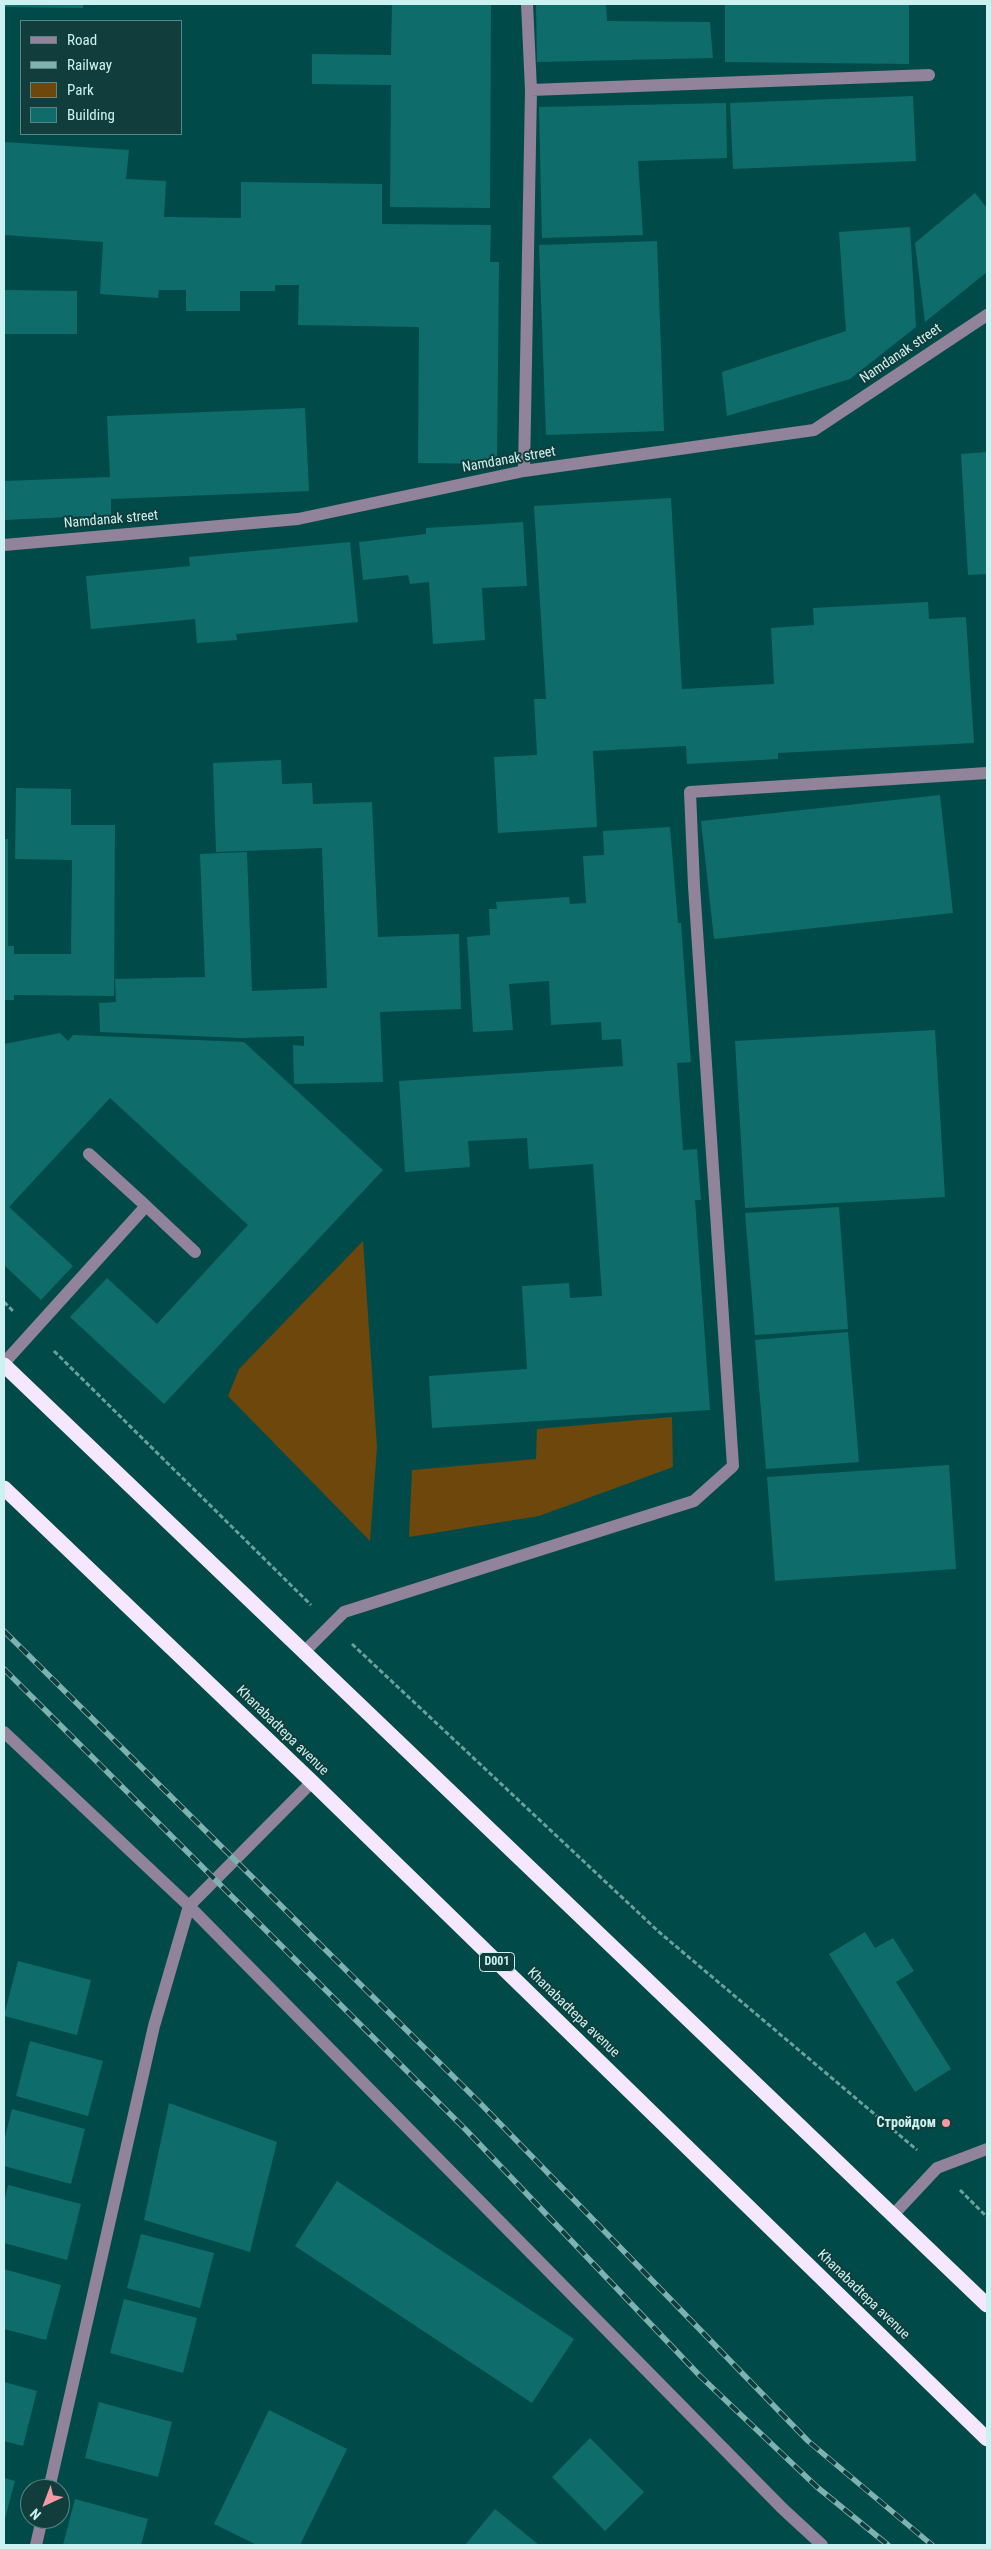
<!DOCTYPE html>
<html>
<head>
<meta charset="utf-8">
<style>
	body { margin:0 }
	#map { position:relative; width:991px; height:2549px; overflow:hidden; background:#004b49; font-family:"Roboto Condensed",sans-serif }
	canvas { display:block }
	.frame { position:absolute; inset:0; border:5px solid #cbf2f0; pointer-events:none }
	.legend { position:absolute; left:20px; top:20px; width:162px; height:115px; box-sizing:border-box; background:#113e3c; border:1px solid #5b8684; margin:0; padding:6px 9px; list-style:none; font-size:15px; color:#cbf2f0 }
	.legend li { display:flex; align-items:center; gap:10px; height:25px }
	.legend b { width:25px; border:1px solid #5b8684 }
	.north { position:absolute; left:20px; top:2479px; width:50px; height:50px; box-sizing:border-box; background:#113e3c; border:1px solid #5b8684; border-radius:50%; rotate:223deg; font-size:14px; font-weight:700; line-height:20px; text-align:center; color:#cbf2f0 }
	.north::after { content:''; display:block; margin:auto; width:18px; height:22px; background:#f49aa4; clip-path:polygon(50% 0,100% 100%,50% 72%,0 100%) }
</style>
</head>
<body>
<div id="map">
<canvas width="991" height="2549"></canvas>
<div class="frame"></div>
<ul class="legend">
<li><b style="height:6px;background:#918399"></b>Road</li>
<li><b style="height:6px;background:#7db2b0"></b>Railway</li>
<li><b style="height:14px;background:#6d470b"></b>Park</li>
<li><b style="height:14px;background:#0e6d6b"></b>Building</li>
</ul>
<div class="north">N</div>
</div>
<script>
const g = document.querySelector('canvas').getContext('2d');
g.lineJoin = 'round';
function fill(path, color) {
  g.fillStyle = color;
  g.fill(path, 'evenodd');
}
function poly(rows) {
  const path = new Path2D();
  for (const r of rows) {
    path.moveTo(r[0], r[1]);
    for (let i = 2; i < r.length; i += 2) path.lineTo(r[i], r[i + 1]);
  }
  return path;
}
function stroke(path, color, width, dash) {
  g.strokeStyle = color;
  g.lineWidth = width;
  g.lineCap = dash ? 'butt' : 'round';
  g.setLineDash(dash || []);
  g.stroke(path);
}
function write(font, color, halo, rows, align = 'center') {
  g.font = font + ' "Roboto Condensed",sans-serif';
  g.lineWidth = 4;
  g.setLineDash([]);
  g.textBaseline = 'middle';
  g.strokeStyle = halo;
  g.fillStyle = color;
  for (const [text, x, y, turn = 0] of rows) {
    g.save();
    g.translate(x, y);
    g.rotate((+turn || 0) * Math.PI / 180);
    g.textAlign = isNaN(turn) ? turn : align;
    if (halo) g.strokeText(text, 0, 0);
    g.fillText(text, 0, 0);
    g.restore();
  }
}
fill(poly([
	[363,1241,377,1447,370,1541,228,1396,239,1369],
	[672,1417,673,1467,539,1516,409,1537,412,1470,536,1459,537,1429]
]), '#6d470b');
fill(poly([
	[4,4,83,4,83,8,4,7],
	[392,4,491,4,490,208,390,207,391,85,312,84,312,54,391,55],
	[536,4,606,4,607,21,710,22,713,58,537,62],
	[725,4,909,4,909,64,725,62],
	[913,96,916,161,733,169,730,103],
	[726,103,727,158,638,161,643,235,542,238,539,107],
	[4,142,129,150,126,179,166,181,164,217,241,218,241,182,382,184,382,224,491,225,490,262,499,262,497,464,418,463,419,327,298,325,299,285,275,285,275,291,240,291,240,311,186,311,186,290,159,290,158,298,100,294,103,242,4,235],
	[975,193,987,208,987,272,925,322,915,243],
	[910,227,916,327,850,379,727,416,722,372,846,331,839,232],
	[657,241,664,431,546,435,539,245],
	[4,290,77,291,77,334,4,334],
	[305,408,309,491,111,499,111,515,4,520,4,481,110,477,107,416],
	[987,452,987,574,968,575,961,454],
	[671,498,682,689,774,684,771,628,814,625,813,608,928,602,929,619,966,617,974,743,778,753,778,759,687,764,686,746,593,751,597,827,498,833,494,757,537,755,534,699,546,699,534,506],
	[523,522,527,586,482,588,485,640,433,644,429,582,410,584,408,575,363,580,359,542,426,534,426,528],
	[350,542,358,622,236,634,237,640,197,643,195,619,91,629,86,576,190,566,189,557],
	[281,760,282,784,312,783,313,804,372,802,378,937,459,934,461,1009,380,1012,383,1082,294,1084,293,1045,304,1046,304,1036,241,1038,100,1032,99,1003,116,1002,115,979,205,977,200,854,247,852,252,991,327,988,322,848,216,852,213,763],
	[16,788,71,789,71,825,115,825,114,996,14,995,14,1000,4,1000,4,839,8,839,8,946,14,946,14,954,71,954,72,860,15,859],
	[940,795,953,913,714,939,701,821],
	[670,827,678,923,681,923,691,1062,677,1063,683,1150,697,1149,701,1200,695,1200,710,1410,432,1428,429,1376,527,1369,522,1286,569,1283,570,1298,602,1296,593,1164,529,1169,527,1138,468,1141,470,1167,405,1172,399,1081,623,1066,621,1039,602,1040,601,1022,551,1025,549,981,509,984,513,1030,473,1032,467,937,490,935,489,909,497,909,496,902,569,897,570,904,586,903,583,856,604,855,603,831],
	[935,1030,945,1197,745,1208,735,1041],
	[60,1033,68,1041,73,1035,244,1042,383,1170,164,1404,70,1317,107,1278,157,1324,248,1225,110,1098,9,1207,73,1266,41,1300,4,1265,4,1044],
	[839,1207,848,1329,755,1335,745,1213],
	[848,1332,859,1462,766,1469,755,1340],
	[949,1465,956,1569,775,1581,767,1477],
	[865,1932,875,1948,893,1938,914,1971,896,1982,951,2069,915,2092,829,1954],
	[18,1961,91,1980,77,2035,4,2016],
	[30,2041,103,2061,88,2116,16,2096],
	[169,2103,277,2142,250,2252,144,2220],
	[12,2109,85,2129,71,2184,4,2166,4,2141],
	[337,2181,574,2339,532,2403,295,2246],
	[8,2185,81,2204,67,2260,4,2243,4,2202],
	[141,2234,214,2253,200,2308,127,2288],
	[4,2269,61,2285,46,2340,4,2329],
	[124,2299,197,2318,183,2373,110,2353],
	[4,2382,37,2391,23,2446,4,2441],
	[99,2402,172,2422,158,2477,85,2458],
	[269,2410,347,2449,300,2545,257,2545,214,2524],
	[590,2438,644,2492,605,2531,552,2477],
	[4,2478,15,2481,4,2522],
	[75,2499,148,2519,141,2545,63,2545],
	[495,2509,539,2545,465,2545]
]), '#0e6d6b');
stroke(poly([
	[4,1302,14,1312],
	[54,1351,311,1605],
	[352,1644,659,1932,917,2150],
	[960,2190,987,2217]
]), '#69a19f', 3, [5, 2.5]);
stroke(poly([
	[531,90,929,75],
	[524,471,531,90,527,4],
	[4,545,298,519,524,471,814,430,987,315],
	[146,1206,195,1252],
	[4,1363,146,1206,89,1154],
	[304,1652,344,1612,694,1501,733,1466,694,886,690,792,987,773],
	[4,1732,189,1906,783,2509,822,2545],
	[893,2215,937,2168,987,2149],
	[49,2489,154,2026,189,1906,312,1782],
	[36,2545,42,2519]
]), '#918399', 12);
stroke(poly([
	[4,1365,987,2305],
	[4,1488,312,1782,987,2439]
]), '#f5e7fd', 15);
const rail = poly([
	[4,1631,479,2102,808,2441,932,2545],
	[4,1669,467,2131,700,2376,817,2487,888,2545]
]);
stroke(rail, '#7db2b0', 5.5);
stroke(rail, '#113e3c', 4, [11]);
for (const [x, y, r, color] of [
	[946,2123,5,"#f49aa4"]
]) {
  const dot = new Path2D();
  dot.arc(x, y, r, 0, 2 * Math.PI);
  g.fillStyle = color;
  g.fill(dot);
  stroke(dot, '#113e3c', 2);
}
for (const [x, y, w] of [
	[497,1962,35]
]) {
  const box = new Path2D();
  box.roundRect(x - w / 2, y - 9.5, w, 19, 4);
  g.fillStyle = '#113e3c';
  g.fill(box);
  stroke(box, '#cbf2f0', 1);
}
write('bold 12px', '#cbf2f0', null, [
	["D001",497,1962]
]);
write('14px', '#cbf2f0', '#113e3c', [
	["Namdanak street",901,354,-34],
	["Namdanak street",509,460,-10],
	["Namdanak street",111,520,-5],
	["Khanabadtepa avenue",282,1731,44],
	["Khanabadtepa avenue",573,2013,44],
	["Khanabadtepa avenue",863,2295,44]
]);
write('bold 14px', '#cbf2f0', '#113e3c', [
	["Стройдом",936,2123]
], 'right');
</script>
</body>
</html>
